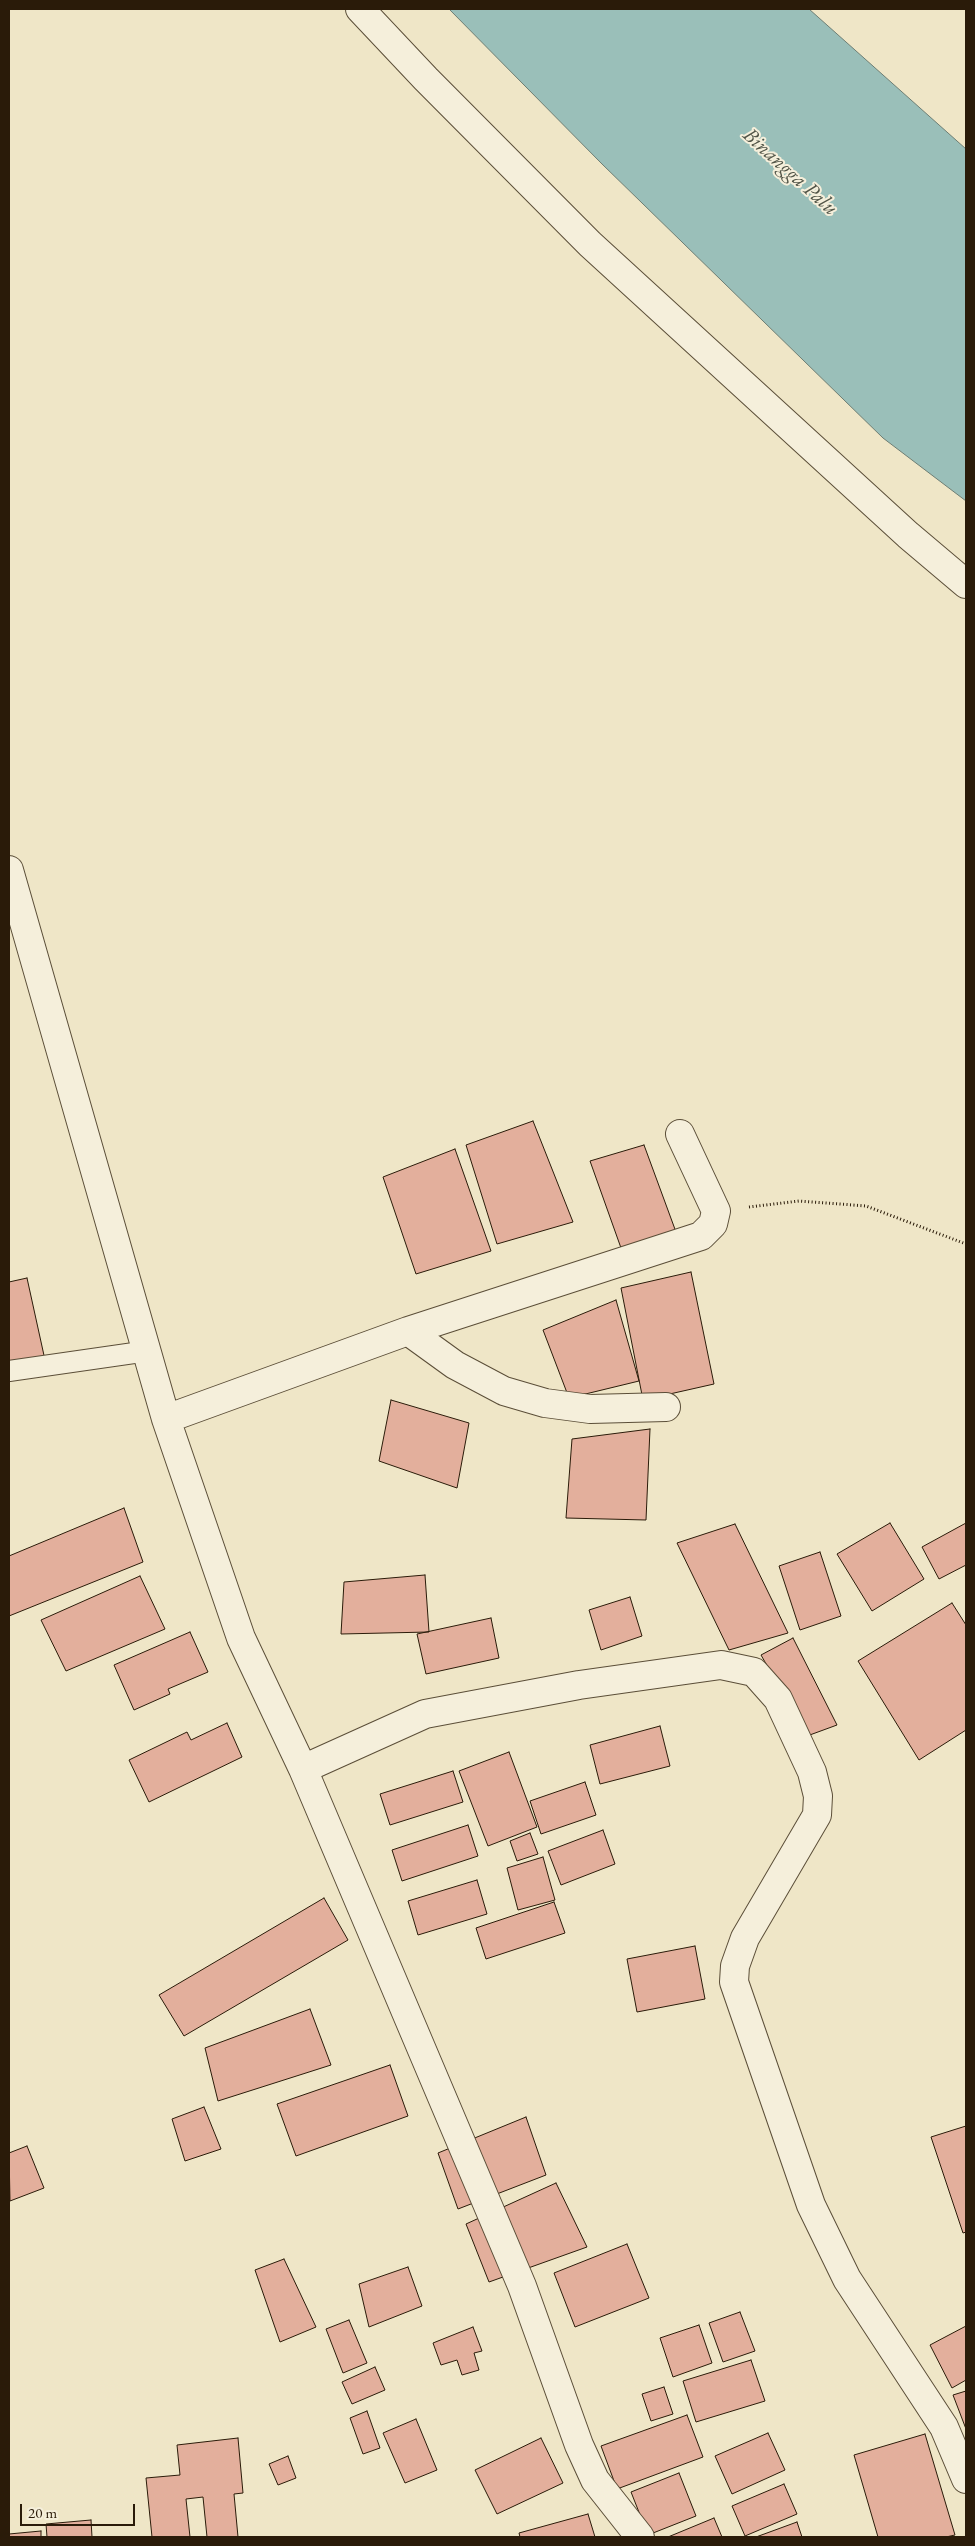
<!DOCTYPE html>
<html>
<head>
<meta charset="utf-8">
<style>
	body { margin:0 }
	#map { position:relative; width:975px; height:2546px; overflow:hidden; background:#efe6c7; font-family:"EB Garamond",serif }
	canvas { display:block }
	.frame { position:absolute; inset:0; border:10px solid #2a1b09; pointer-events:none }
	.scale { position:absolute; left:20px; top:2504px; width:115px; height:22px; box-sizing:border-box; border:2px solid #2a1b09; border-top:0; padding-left:6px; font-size:15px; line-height:18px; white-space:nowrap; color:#2a1b09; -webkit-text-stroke:4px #f5efdb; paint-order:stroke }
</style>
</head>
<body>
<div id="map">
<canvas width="975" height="2546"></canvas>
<div class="frame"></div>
<div class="scale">20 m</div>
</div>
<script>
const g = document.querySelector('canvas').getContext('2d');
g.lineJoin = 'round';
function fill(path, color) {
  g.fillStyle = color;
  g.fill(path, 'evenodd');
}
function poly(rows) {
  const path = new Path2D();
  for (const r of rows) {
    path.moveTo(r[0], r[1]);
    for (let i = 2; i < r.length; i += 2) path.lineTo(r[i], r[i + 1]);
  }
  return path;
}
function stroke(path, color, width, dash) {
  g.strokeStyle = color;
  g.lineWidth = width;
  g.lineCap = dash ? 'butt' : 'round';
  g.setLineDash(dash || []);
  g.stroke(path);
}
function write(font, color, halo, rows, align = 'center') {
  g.font = font + ' "EB Garamond",serif';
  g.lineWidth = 4;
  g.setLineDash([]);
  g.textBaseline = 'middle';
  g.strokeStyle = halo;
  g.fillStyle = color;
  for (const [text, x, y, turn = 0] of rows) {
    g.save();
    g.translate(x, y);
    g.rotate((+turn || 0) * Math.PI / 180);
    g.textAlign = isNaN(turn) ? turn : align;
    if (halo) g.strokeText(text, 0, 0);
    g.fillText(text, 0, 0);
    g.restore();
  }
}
const water = poly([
	[449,9,809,9,966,149,966,501,883,438,602,164,449,9]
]);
fill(water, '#9abfb9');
stroke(water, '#6d7d73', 1);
const building = poly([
	[533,1121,573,1222,497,1244,466,1145,533,1121],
	[644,1145,676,1232,621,1248,590,1161,644,1145],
	[455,1149,491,1251,416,1274,383,1177,455,1149],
	[691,1272,714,1384,643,1400,621,1288,691,1272],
	[27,1278,45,1360,9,1368,9,1282,27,1278],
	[616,1300,639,1381,569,1398,543,1330,616,1300],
	[391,1400,469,1423,457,1488,379,1461,391,1400],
	[650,1429,646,1520,566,1518,572,1439,650,1429],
	[124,1508,143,1562,9,1616,9,1556,124,1508],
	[890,1523,924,1579,872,1611,837,1554,890,1523],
	[966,1523,966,1565,939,1579,922,1547,966,1523],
	[735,1524,788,1633,729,1650,677,1543,735,1524],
	[820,1552,841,1616,800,1630,779,1566,820,1552],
	[425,1575,429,1632,341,1634,344,1582,425,1575],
	[140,1576,165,1629,66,1671,41,1620,140,1576],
	[630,1597,642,1636,601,1650,589,1610,630,1597],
	[952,1603,966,1625,966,1730,919,1760,858,1661,952,1603],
	[491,1618,499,1658,426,1674,417,1634,491,1618],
	[190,1632,208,1672,168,1689,170,1694,134,1710,114,1665,190,1632],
	[793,1638,837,1725,807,1736,761,1655,793,1638],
	[227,1723,242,1757,149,1802,129,1760,187,1732,191,1740,227,1723],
	[660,1726,670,1766,600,1784,590,1745,660,1726],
	[509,1752,537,1827,488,1846,459,1771,509,1752],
	[453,1771,463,1802,390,1825,380,1794,453,1771],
	[585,1782,596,1815,541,1834,530,1801,585,1782],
	[468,1825,478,1856,402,1881,392,1850,468,1825],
	[603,1830,615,1864,561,1885,548,1851,603,1830],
	[530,1833,538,1854,517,1861,510,1841,530,1833],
	[543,1857,555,1900,518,1910,507,1868,543,1857],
	[477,1880,487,1914,418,1935,408,1901,477,1880],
	[324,1898,348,1940,184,2036,159,1995,324,1898],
	[554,1902,565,1933,486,1959,476,1928,554,1902],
	[695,1946,705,1999,637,2012,627,1959,695,1946],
	[310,2009,331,2065,218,2101,205,2048,310,2009],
	[390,2065,408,2116,296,2156,277,2104,390,2065],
	[204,2107,221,2149,185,2161,172,2119,204,2107],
	[526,2117,546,2175,458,2209,438,2153,526,2117],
	[966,2126,966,2232,963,2233,931,2137,966,2126],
	[27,2146,44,2188,10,2201,9,2153,27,2146],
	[556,2183,587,2247,489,2282,466,2224,556,2183],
	[627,2244,649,2298,575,2327,554,2273,627,2244],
	[284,2259,316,2327,280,2342,255,2270,284,2259],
	[408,2267,422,2306,369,2327,359,2284,408,2267],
	[740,2312,755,2351,723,2362,709,2323,740,2312],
	[349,2320,367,2363,343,2373,326,2329,349,2320],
	[699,2325,712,2363,673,2377,660,2338,699,2325],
	[966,2326,966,2380,952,2388,930,2345,966,2326],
	[473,2327,482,2351,474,2353,479,2370,462,2375,457,2360,441,2365,433,2343,473,2327],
	[751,2360,765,2401,696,2422,683,2381,751,2360],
	[375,2367,385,2390,352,2404,342,2382,375,2367],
	[664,2387,673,2414,651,2421,642,2394,664,2387],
	[966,2391,966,2429,953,2395,966,2391],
	[367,2411,380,2448,363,2454,350,2418,367,2411],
	[687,2415,703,2457,617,2489,601,2446,687,2415],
	[416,2419,437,2470,405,2483,383,2433,416,2419],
	[768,2433,785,2470,732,2494,715,2456,768,2433],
	[925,2434,955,2535,946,2537,878,2537,854,2455,925,2434],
	[238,2438,243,2493,234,2494,238,2537,207,2537,203,2497,186,2499,190,2537,152,2537,146,2478,180,2475,177,2445,238,2438],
	[541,2438,563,2483,497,2514,475,2470,541,2438],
	[288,2456,296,2478,278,2485,269,2464,288,2456],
	[679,2473,696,2516,648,2535,631,2492,679,2473],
	[784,2484,797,2514,745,2536,732,2506,784,2484],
	[588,2514,595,2537,520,2537,519,2533,588,2514],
	[714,2518,722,2537,668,2537,714,2518],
	[91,2520,92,2537,47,2537,46,2524,91,2520],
	[797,2522,802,2537,756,2537,797,2522],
	[41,2531,41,2537,9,2537,9,2534,41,2531]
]);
fill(building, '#e3af9c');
stroke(building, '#2a1b09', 1);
const lane = poly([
	[9,1371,148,1351]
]);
const street = poly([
	[360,9,426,79,590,244,908,535,966,584],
	[9,870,166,1419,241,1638,303,1769],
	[408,1331,455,1365,504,1391,545,1403,590,1409,666,1407],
	[166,1419,408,1331,701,1236,713,1224,716,1211,680,1134],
	[640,2537,595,2480,579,2445,522,2286,303,1769,425,1714,579,1685,721,1665,754,1672,778,1699,812,1772,818,1796,817,1815,745,1938,735,1966,734,1982,811,2205,847,2279,944,2427,966,2479]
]);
stroke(lane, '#5b4e38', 22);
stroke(street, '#5b4e38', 30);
stroke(poly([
	[749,1207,799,1201,866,1206,966,1244]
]), '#2a1b09', 3, [1, 2.5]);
stroke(lane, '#f5efdb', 20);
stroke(street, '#f5efdb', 28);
write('italic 21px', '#515447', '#f5efdb', [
	["Binangga Palu",790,172,42]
]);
</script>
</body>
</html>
